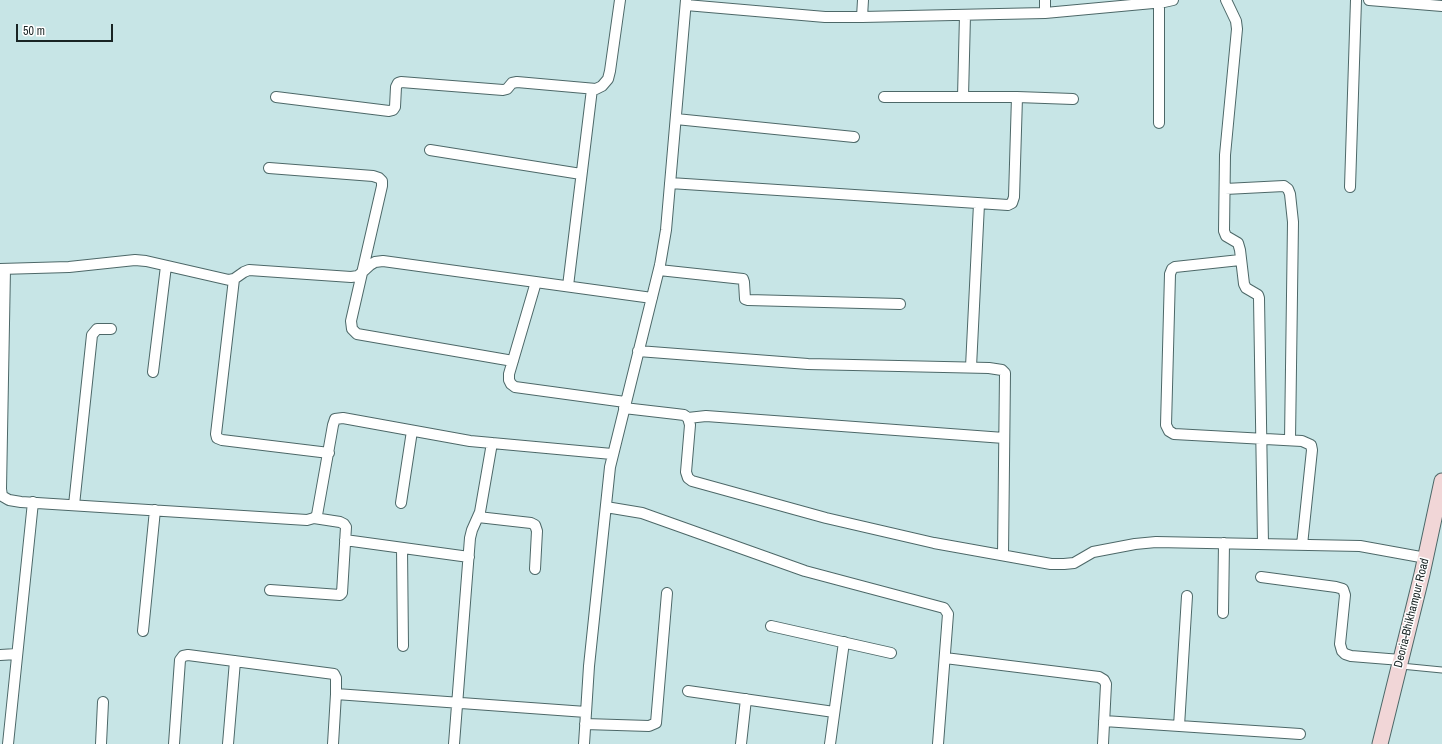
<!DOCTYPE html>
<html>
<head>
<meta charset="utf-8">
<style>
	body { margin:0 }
	#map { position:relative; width:1442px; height:744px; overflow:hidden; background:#c7e5e6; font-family:"Archivo Narrow",sans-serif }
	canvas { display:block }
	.scale { position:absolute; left:16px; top:24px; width:97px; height:18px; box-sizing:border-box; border:2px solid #192424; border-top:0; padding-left:5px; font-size:12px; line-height:14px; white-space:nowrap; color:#192424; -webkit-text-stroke:3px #fff; paint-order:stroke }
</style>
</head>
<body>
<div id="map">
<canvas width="1442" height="744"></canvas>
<div class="scale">50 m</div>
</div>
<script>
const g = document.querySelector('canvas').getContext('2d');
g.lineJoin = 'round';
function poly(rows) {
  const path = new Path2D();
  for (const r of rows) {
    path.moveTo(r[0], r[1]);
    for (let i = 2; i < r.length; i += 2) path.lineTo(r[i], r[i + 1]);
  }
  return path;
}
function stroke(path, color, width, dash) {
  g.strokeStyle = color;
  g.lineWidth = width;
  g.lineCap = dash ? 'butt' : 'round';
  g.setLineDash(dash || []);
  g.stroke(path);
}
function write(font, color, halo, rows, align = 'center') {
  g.font = font + ' "Archivo Narrow",sans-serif';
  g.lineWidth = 3;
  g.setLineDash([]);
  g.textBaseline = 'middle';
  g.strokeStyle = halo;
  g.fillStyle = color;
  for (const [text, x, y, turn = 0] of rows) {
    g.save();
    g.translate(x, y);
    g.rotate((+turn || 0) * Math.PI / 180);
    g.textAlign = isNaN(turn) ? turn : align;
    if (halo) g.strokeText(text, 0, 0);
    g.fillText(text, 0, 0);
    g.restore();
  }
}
const lane = poly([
	[1401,666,1442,670]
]);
const street = poly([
	[1226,0,1236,21,1237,29,1225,155,1224,231,1226,236,1238,243,1240,250,1244,284,1246,288,1258,295,1259,298,1263,544],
	[1369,0,1442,6],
	[686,5,825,17,862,17,1045,13,1164,2,1173,0],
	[1045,13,1045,0],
	[862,17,863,0],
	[276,97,389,111,393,110,395,107,396,87,398,83,401,82,503,90,507,89,512,83,517,82,596,89,602,86,608,79,610,71,620,0],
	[884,97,1017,97,1073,99],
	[963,97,965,15],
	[676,119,854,137],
	[1159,123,1159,3],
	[430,150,581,174],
	[269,168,373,176,379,178,382,181,382,186,351,321,352,329,357,334,513,361],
	[670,183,1008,205,1012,203,1014,197,1017,97],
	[1350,187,1356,0],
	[1225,189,1284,186,1288,189,1290,194,1293,222,1290,440],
	[1240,260,1175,267,1172,269,1170,274,1166,425,1169,431,1174,434,1302,441,1311,445,1312,450,1302,545],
	[0,269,69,267,135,260,146,261,229,280,234,279,244,272,249,270,351,277,358,276,370,265,375,262,383,261,652,298],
	[5,269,1,489,2,496,9,500,21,502,307,520,314,518,317,515,333,425,335,419,343,418,470,441,612,454],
	[659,270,743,279,744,282,745,299,748,300,900,304],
	[234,279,216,434,217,438,222,440,329,453],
	[536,282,509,374,509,380,511,384,515,387,625,402],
	[568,286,592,89],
	[638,351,808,364,989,368,1002,370,1005,373,1003,555],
	[971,367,979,204],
	[153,372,166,266],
	[624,408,676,414,684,415,688,418,690,425,686,472,688,478,692,481,826,518,934,543,1051,564,1064,564,1074,563,1093,552,1135,544,1156,542,1360,546,1426,558],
	[688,418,706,416,1004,438],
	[401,503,412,431],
	[74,505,92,335,97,329,111,329],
	[606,507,642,513,805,571,944,608,948,614,938,744],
	[478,517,531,523,535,525,537,531,535,569],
	[345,540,469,557],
	[402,548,403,646],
	[1261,577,1336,587,1343,589,1345,595,1340,644,1342,651,1345,654,1351,656,1401,660],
	[270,590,340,595,342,593,346,527,344,524,340,522,314,518],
	[1223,613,1224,543],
	[771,626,891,653],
	[143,631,155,510],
	[0,655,17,654],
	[945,658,1099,677,1104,680,1106,684,1103,744],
	[688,691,834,712],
	[336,694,586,712],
	[1104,721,1300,734],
	[585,724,649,726,656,723,667,593],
	[1179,726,1187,596],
	[8,744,33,502],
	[101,744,103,702],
	[174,744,180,660,183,656,188,655,334,674,336,678,336,694,333,744],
	[228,744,235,661],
	[454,744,470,538,472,530,480,512,492,443],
	[584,744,589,666,610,467,660,265,666,230,686,0],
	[741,744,746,699],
	[830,744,844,642]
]);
const secondary = poly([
	[1380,744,1422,574,1442,481]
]);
stroke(lane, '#4d6868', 7);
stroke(street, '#4d6868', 12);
stroke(secondary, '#4d6868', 17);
stroke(lane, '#fff', 5);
stroke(street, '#fff', 10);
stroke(secondary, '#f1d6d7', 15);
write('12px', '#192424', '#fff', [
	["Deoria-Bhikhampur Road",1412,613,-76]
]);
</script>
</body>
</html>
